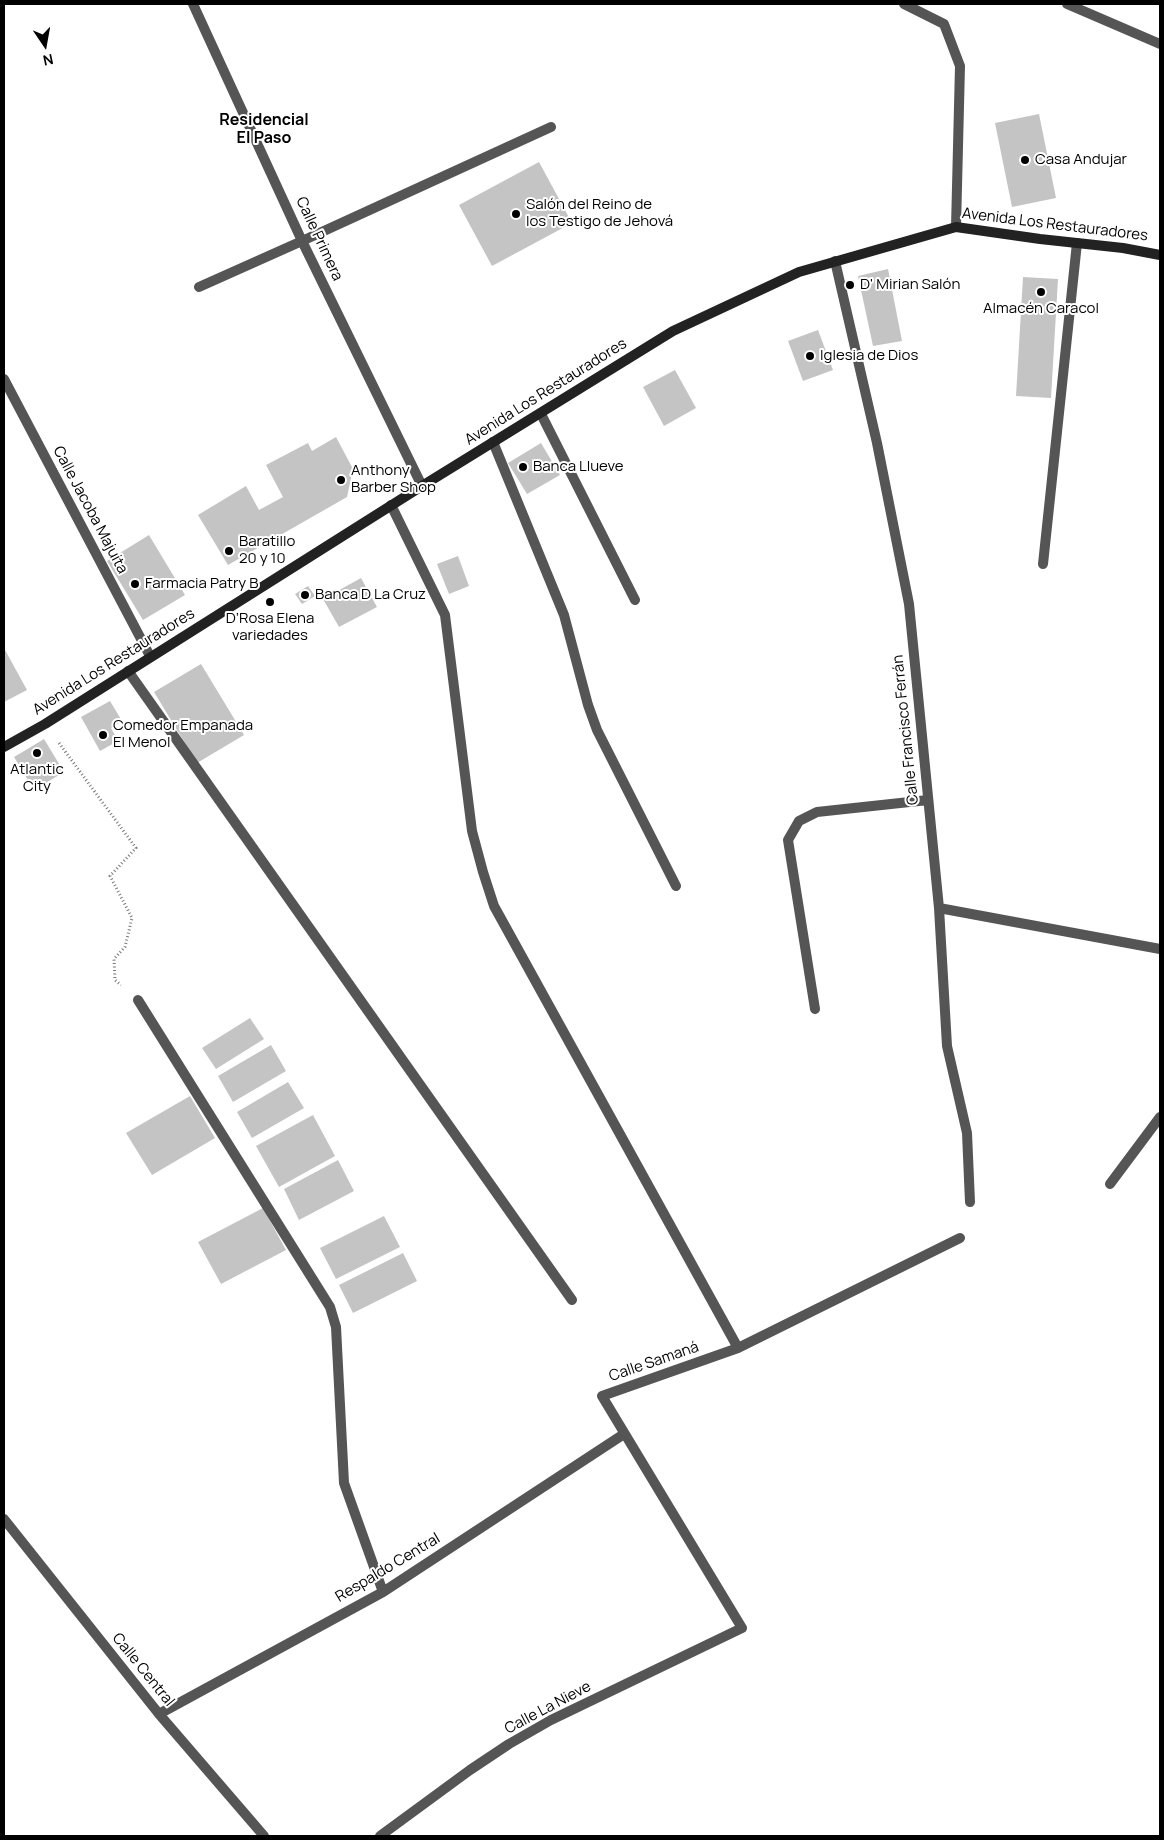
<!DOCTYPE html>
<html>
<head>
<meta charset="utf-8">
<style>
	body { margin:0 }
	#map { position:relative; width:1164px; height:1840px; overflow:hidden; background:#fff; font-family:Manrope,sans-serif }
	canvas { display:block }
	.frame { position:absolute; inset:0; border:5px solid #000; pointer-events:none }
	.north { position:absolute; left:20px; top:20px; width:50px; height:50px; -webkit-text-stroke:4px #fff; paint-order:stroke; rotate:168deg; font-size:14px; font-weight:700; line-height:20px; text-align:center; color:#000 }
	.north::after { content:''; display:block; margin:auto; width:18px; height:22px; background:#000; clip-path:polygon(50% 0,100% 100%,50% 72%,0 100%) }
</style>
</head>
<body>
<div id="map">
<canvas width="1164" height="1840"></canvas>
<div class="frame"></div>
<div class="north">N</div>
</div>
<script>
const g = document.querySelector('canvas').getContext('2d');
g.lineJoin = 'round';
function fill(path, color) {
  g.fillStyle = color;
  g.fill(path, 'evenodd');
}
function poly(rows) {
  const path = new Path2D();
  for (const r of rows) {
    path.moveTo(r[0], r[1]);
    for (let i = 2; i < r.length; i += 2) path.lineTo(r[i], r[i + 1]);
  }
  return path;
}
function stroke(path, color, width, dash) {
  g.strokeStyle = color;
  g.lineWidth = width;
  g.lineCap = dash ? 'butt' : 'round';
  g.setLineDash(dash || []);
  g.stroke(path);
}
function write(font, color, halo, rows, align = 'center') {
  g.font = font + ' Manrope,sans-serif';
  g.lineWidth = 4;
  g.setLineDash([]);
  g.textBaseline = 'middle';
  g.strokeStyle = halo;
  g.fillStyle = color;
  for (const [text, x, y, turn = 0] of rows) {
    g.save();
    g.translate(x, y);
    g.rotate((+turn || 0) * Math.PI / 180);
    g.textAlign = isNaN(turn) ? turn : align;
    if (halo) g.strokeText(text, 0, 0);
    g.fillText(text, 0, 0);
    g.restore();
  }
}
fill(poly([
	[1039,114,1056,198,1012,207,995,123],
	[539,162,572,223,492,266,459,205],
	[888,269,902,341,873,346,858,276],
	[1023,277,1058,279,1051,398,1016,396],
	[818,330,833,370,803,381,788,341],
	[675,370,696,408,664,426,643,387],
	[336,437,353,469,347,497,228,565,198,515,246,486,259,510,283,497,266,465,308,443,312,451],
	[541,443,560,475,527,494,508,463],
	[149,535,185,595,143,620,107,561],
	[458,556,469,586,449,594,437,564],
	[361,578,377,607,339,627,323,599],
	[308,586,315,596,302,604,295,594],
	[4,648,27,690,4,702],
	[201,664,244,735,197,763,154,692],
	[110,701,122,721,111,728,118,741,100,751,81,717],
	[44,739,64,772,34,790,14,757],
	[250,1018,264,1039,216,1069,202,1048],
	[271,1045,286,1071,233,1102,218,1076],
	[288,1082,304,1108,252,1138,237,1112],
	[190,1096,215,1138,152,1175,126,1133],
	[313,1115,335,1156,279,1187,256,1146],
	[338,1160,354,1191,299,1220,284,1189],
	[263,1208,286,1250,221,1284,198,1242],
	[384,1216,400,1247,336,1279,320,1248],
	[403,1253,417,1281,353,1313,339,1285]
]), '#c4c4c4');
stroke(poly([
	[59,743,136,848,110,876,132,918,125,947,114,959,115,980,121,985]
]), '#777', 3, [1, 2.5]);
stroke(poly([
	[904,4,944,24,960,66,956,227],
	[835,261,877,443,909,604,939,908,947,1046,967,1133,970,1202],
	[541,414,635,600],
	[493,442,564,615,588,705,597,730,676,886],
	[1043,564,1077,243],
	[939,908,1160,949],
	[815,1009,788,840,799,821,817,812,928,800]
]), '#555', 10);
stroke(poly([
	[193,4,302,241,422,486],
	[1067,4,1160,44],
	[199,287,302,241,551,127],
	[4,379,150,656],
	[391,505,445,615,472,831,483,872,494,906,738,1348],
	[128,671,572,1300],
	[138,1000,330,1307,336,1327,344,1483,383,1592],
	[1110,1184,1160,1117],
	[4,1519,159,1714,264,1836],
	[159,1714,383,1592,624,1434],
	[380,1836,470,1770,509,1744,551,1720,742,1628,602,1396,738,1348,960,1238]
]), '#555', 10);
stroke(poly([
	[4,747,45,724,422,486,673,331,799,272,956,227,1040,239,1123,248,1160,255]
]), '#222', 10);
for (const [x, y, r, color] of [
	[1025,160,5,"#000"],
	[516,214,5,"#000"],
	[850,285,5,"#000"],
	[1041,292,5,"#000"],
	[810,356,5,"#000"],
	[523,467,5,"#000"],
	[341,480,5,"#000"],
	[229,551,5,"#000"],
	[135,584,5,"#000"],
	[305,595,5,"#000"],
	[270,602,5,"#000"],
	[103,735,5,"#000"],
	[37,753,5,"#000"]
]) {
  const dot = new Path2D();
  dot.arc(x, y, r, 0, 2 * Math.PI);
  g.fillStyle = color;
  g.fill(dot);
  stroke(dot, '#fff', 2);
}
write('15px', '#000', '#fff', [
	["Casa Andujar",1035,160],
	["Salón del Reino de",526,205],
	["los Testigo de Jehová",526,222],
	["D' Mirian Salón",860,285],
	["Almacén Caracol",1041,309,"center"],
	["Iglesia de Dios",820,356],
	["Banca Llueve",533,467],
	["Anthony",351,471],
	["Barber Shop",351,488],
	["Baratillo",239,542],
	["20 y 10",239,559],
	["Farmacia Patry B",145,584],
	["Banca D La Cruz",315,595],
	["D’Rosa Elena",270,619,"center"],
	["variedades",270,636,"center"],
	["Comedor Empanada",113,726],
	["El Menol",113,743],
	["Atlantic",37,770,"center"],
	["City",37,787,"center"]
], 'left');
write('15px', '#000', '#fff', [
	["Avenida Los Restauradores",1055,225,7],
	["Calle Primera",319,239,65],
	["Avenida Los Restauradores",546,392,-32],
	["Calle Jacoba Majuita",90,510,62],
	["Avenida Los Restauradores",114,662,-32],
	["Calle Francisco Ferrán",906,730,-96],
	["Calle Samaná",654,1362,-19],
	["Respaldo Central",388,1568,-31],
	["Calle Central",143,1670,51],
	["Calle La Nieve",548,1708,-28]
]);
write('bold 16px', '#000', '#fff', [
	["Residencial",264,121],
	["El Paso",264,139]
]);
</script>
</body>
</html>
